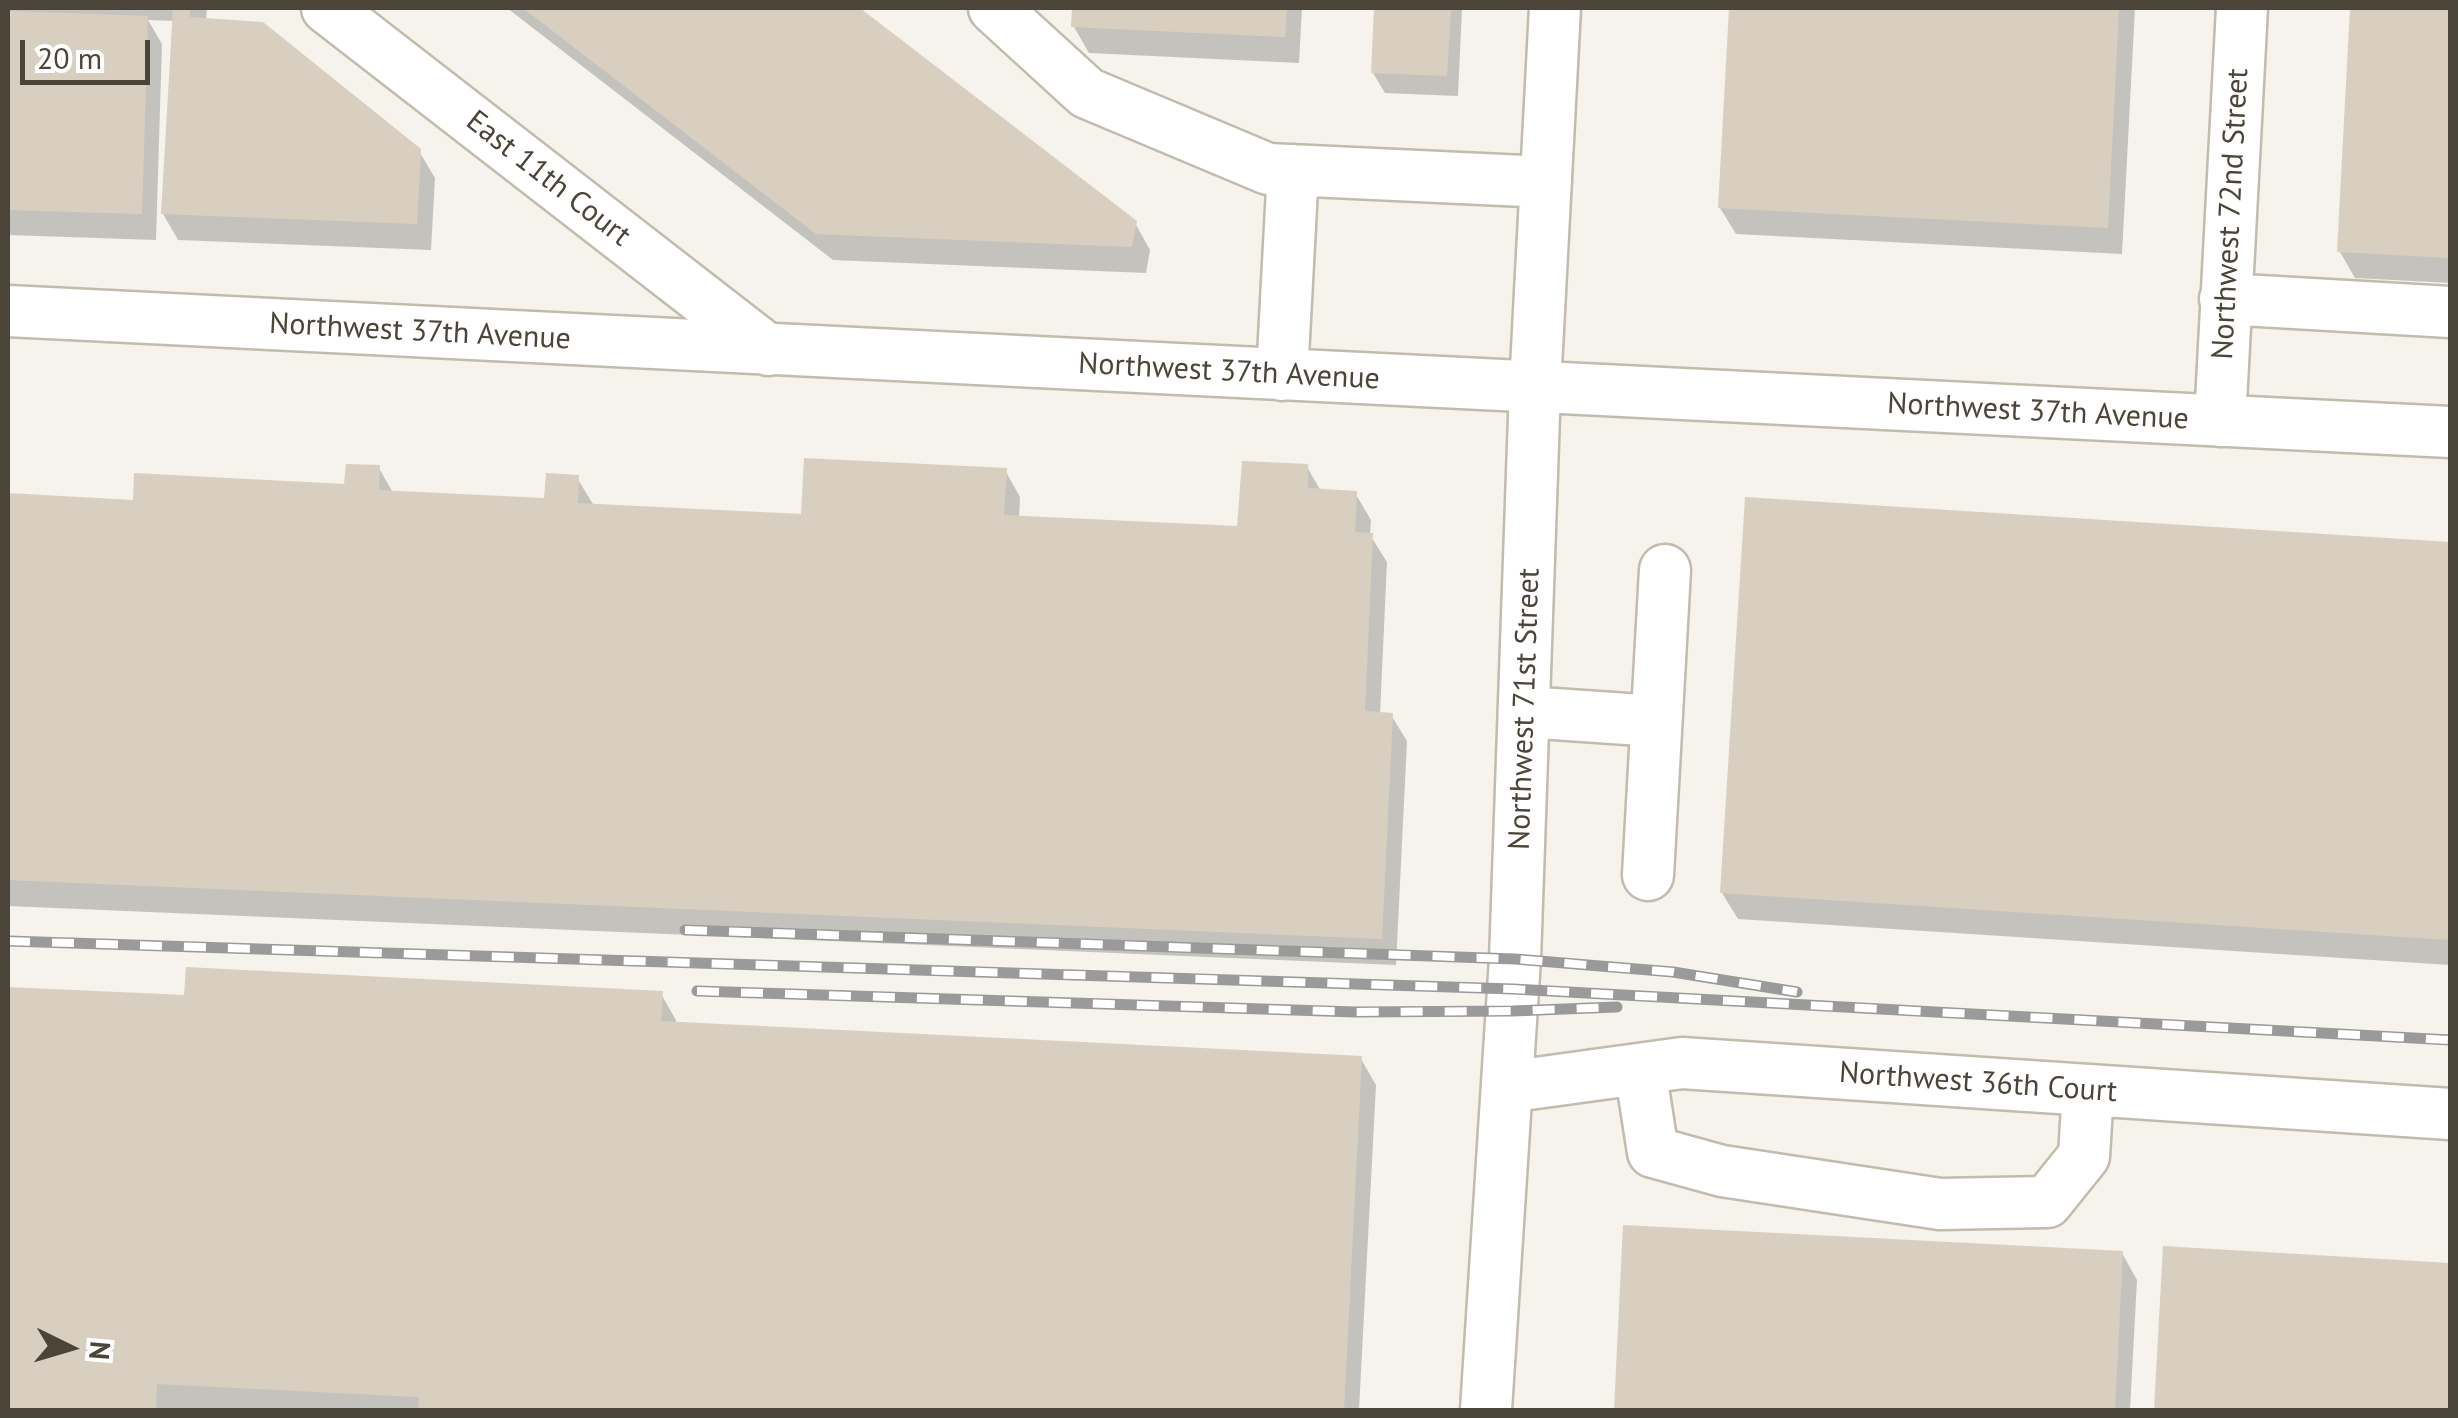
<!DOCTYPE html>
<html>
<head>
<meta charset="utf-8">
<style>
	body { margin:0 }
	#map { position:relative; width:2458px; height:1418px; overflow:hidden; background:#f6f3ec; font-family:"PT Sans",sans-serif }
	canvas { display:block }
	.frame { position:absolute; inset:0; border:10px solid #4b4439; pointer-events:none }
	.north { position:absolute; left:20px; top:1298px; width:100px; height:100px; -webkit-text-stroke:8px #fff; paint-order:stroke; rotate:95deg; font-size:28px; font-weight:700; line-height:40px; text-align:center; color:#4b4439 }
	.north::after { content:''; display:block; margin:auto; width:35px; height:45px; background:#4b4439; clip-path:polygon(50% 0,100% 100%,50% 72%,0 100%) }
	.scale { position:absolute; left:20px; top:40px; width:130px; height:45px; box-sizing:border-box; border:5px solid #4b4439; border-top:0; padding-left:12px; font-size:30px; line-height:35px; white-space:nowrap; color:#4b4439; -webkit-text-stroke:8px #fff; paint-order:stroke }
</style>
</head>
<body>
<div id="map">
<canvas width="2458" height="1418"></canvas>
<div class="frame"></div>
<div class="north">N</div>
<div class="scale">20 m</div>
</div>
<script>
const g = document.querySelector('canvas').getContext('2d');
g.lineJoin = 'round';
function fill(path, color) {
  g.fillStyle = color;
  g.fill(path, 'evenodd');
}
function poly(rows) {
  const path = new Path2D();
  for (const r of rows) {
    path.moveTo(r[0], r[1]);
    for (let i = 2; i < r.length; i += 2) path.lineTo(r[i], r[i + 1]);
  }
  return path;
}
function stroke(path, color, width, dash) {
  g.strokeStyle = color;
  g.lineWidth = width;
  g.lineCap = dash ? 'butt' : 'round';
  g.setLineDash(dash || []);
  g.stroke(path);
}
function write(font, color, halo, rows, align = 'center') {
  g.font = font + ' "PT Sans",sans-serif';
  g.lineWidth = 8;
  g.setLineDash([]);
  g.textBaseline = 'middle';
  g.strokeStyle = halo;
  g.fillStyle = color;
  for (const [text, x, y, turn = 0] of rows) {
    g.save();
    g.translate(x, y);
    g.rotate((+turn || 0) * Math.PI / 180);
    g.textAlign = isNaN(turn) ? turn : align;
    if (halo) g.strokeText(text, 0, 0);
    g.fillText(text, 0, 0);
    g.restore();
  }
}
fill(poly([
	[8,8,207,8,206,20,419,151,435,178,431,250,178,240,163,214,175,21,148,20,162,44,156,240,8,235],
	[507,8,856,8,1135,223,1150,250,1146,273,833,260],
	[1075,8,1302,8,1299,63,1089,53,1074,27],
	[1377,8,1462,8,1458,96,1385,93,1373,73],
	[1731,8,2135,8,2122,254,1736,234,1720,208],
	[2352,8,2450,8,2450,283,2355,278,2340,252],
	[1307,467,1321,491,1355,493,1371,520,1370,535,1387,562,1380,715,1391,715,1407,741,1396,965,8,906,8,496,135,502,347,486,379,468,393,493,546,501,577,478,593,504,803,517,1005,470,1020,497,1019,518,1240,529],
	[1747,500,2450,545,2450,965,1738,919,1722,893],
	[8,989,186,998,661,994,676,1020,676,1025,1361,1059,1376,1085,1359,1410,8,1410],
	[1625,1228,2122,1253,2137,1280,2130,1410,1616,1410],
	[2166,1249,2450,1265,2450,1410,2157,1410]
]), '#0003');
fill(poly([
	[173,8,190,8,190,17,263,22,421,149,417,224,161,214],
	[523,8,860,8,1137,221,1132,247,816,234],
	[1072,8,1287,8,1285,37,1071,27],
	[1374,8,1451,8,1447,76,1371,73],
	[1729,8,2119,8,2108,228,1718,208],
	[2350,8,2450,8,2450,258,2337,252],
	[8,11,148,16,142,214,8,210],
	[804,458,1007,468,1004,515,1237,526,1242,461,1308,464,1308,488,1357,491,1355,532,1373,533,1365,711,1393,713,1382,939,8,880,8,493,133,500,134,473,344,484,346,464,380,465,379,490,544,498,546,473,579,475,578,503,801,514],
	[1745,497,2450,542,2450,940,1720,893],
	[186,967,663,991,661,1021,1362,1056,1344,1410,418,1410,419,1397,157,1384,156,1410,8,1410,8,987,184,995],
	[1623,1225,2123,1251,2115,1410,1614,1410],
	[2163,1246,2450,1263,2450,1410,2154,1410]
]), '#d8cfc1');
const minor = poly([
	[327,8,768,350],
	[994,8,1087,93,1268,169,1546,182],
	[2225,299,2450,312],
	[8,311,2450,432],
	[1282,375,1293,170],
	[2220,421,2242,8],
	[1525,712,1656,721],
	[1648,875,1665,570],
	[1640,1069,1653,1152,1722,1171,1940,1204,2047,1202,2084,1156,2088,1090],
	[1507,1087,1682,1063,2450,1114],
	[1486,1410,1515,959,1535,387,1555,8]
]);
stroke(minor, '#c2bbae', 55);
stroke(minor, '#fff', 50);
const rail = poly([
	[685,930,1515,959,1673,972,1797,992],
	[8,941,1513,989,2450,1040],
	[697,991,1356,1012,1512,1011,1617,1007]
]);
stroke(rail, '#9a9a9a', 11);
stroke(rail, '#fff', 8, [22]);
write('30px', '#4b4439', '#fff', [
	["East 11th Court",548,179,38],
	["Northwest 72nd Street",2231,214,-87],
	["Northwest 37th Avenue",420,332,3],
	["Northwest 37th Avenue",1229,372,3],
	["Northwest 37th Avenue",2038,412,3],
	["Northwest 71st Street",1525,709,-88],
	["Northwest 36th Court",1978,1083,4]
]);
</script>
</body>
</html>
